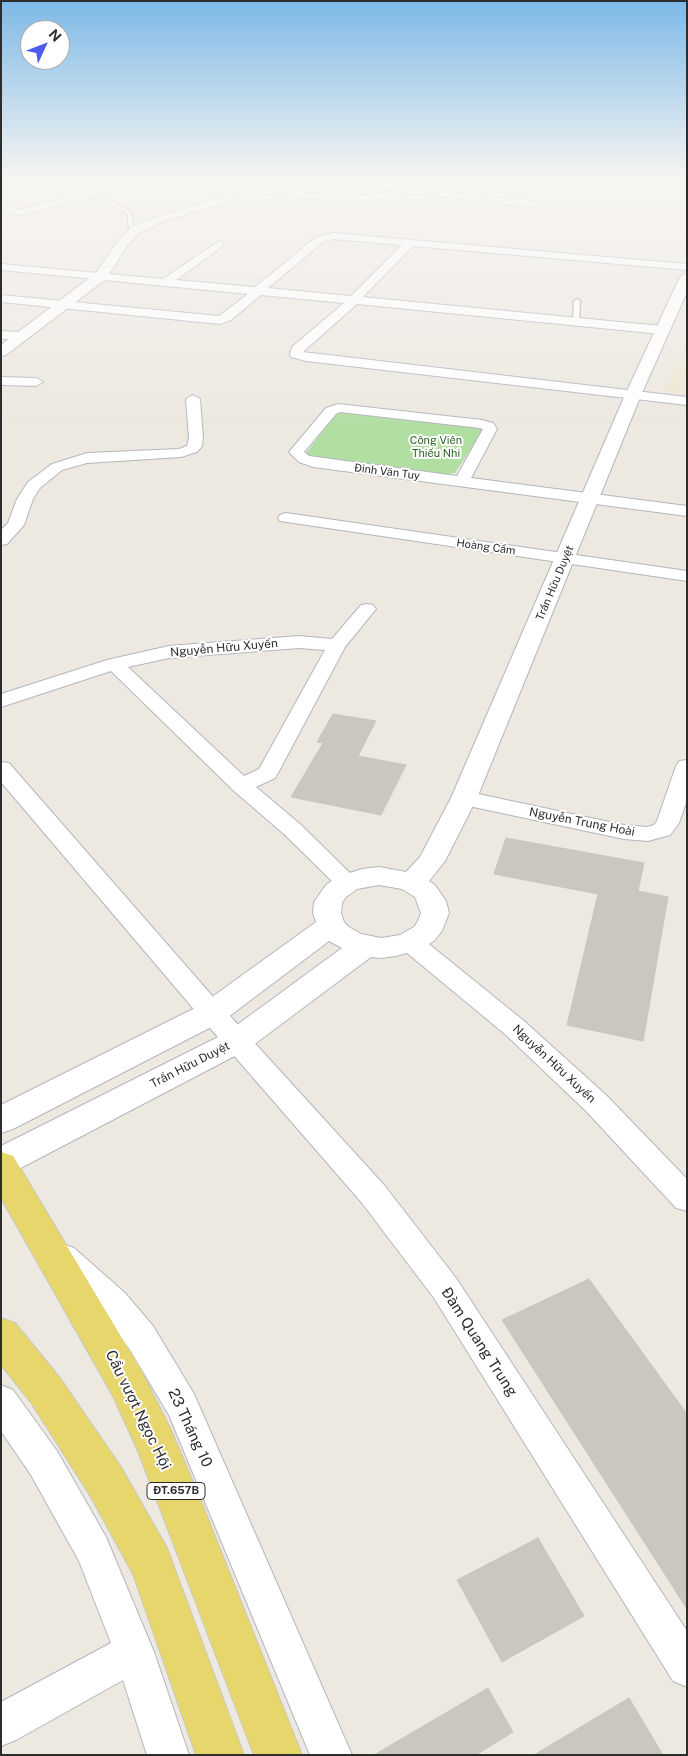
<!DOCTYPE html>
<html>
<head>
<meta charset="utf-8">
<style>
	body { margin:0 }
	#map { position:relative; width:688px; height:1756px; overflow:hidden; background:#ede9e1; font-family:"Public Sans",sans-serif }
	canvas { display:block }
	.frame { position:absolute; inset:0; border:2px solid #2d2d2d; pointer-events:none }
	.north { position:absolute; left:20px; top:20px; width:50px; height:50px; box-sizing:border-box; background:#fff; border:1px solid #ababab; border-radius:50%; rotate:47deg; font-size:14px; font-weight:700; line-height:20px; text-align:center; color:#2d2d2d }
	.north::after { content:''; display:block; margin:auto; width:18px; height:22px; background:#4e5cec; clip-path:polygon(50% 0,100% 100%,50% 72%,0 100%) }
</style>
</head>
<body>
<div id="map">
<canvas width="688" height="1756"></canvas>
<div class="frame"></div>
<div class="north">N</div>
</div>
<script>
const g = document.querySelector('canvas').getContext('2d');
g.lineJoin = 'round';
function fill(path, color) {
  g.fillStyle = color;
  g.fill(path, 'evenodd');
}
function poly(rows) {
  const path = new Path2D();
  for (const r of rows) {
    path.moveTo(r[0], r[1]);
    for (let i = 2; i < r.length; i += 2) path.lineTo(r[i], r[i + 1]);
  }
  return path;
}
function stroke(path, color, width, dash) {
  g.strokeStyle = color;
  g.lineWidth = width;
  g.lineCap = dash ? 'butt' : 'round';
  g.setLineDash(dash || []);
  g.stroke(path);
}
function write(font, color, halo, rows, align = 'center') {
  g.font = font + ' "Public Sans",sans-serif';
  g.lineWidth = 4;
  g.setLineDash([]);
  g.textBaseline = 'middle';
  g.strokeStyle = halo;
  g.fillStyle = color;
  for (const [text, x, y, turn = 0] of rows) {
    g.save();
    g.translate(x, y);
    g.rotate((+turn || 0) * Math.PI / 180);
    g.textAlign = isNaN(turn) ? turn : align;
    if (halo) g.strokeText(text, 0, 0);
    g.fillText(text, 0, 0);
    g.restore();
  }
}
fill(poly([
	[687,343,687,395,664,392]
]), '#ede7d2');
fill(poly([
	[339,411,478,426,484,429,455,473,440,475,308,457,306,453]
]), '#b1dfa2');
const building = poly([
	[333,714,376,721,358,756,406,765,381,815,291,797,323,743,317,742,333,714],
	[506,838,644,863,638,891,668,897,643,1041,567,1025,598,894,494,874,506,838],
	[589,1279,687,1414,687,1609,502,1320,589,1279],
	[538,1538,584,1616,502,1662,457,1580,538,1538],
	[488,1688,513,1732,476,1755,374,1755,488,1688],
	[629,1698,663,1755,534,1755,629,1698]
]);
fill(building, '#c9c7bf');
stroke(building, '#c9c5ba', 1);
const lane = poly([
	[151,179,156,179,161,185,157,186,151,179],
	[85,192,108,199,129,210,132,216,132,224,137,231,133,231,128,224,128,216,125,212,104,201,85,194,85,192],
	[577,299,580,301,579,321,576,323,573,321,574,301,577,299]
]);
const street = poly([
	[205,179,234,179,265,190,260,193,227,183,92,195,65,204,21,215,7,213,1,209,1,202,13,208,21,209,59,200,91,189,205,179],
	[336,179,350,179,392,195,387,198,384,197,336,179],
	[413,188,535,201,540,204,535,207,410,193,408,191,413,188],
	[333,233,687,264,687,270,413,246,363,297,661,326,667,330,661,334,357,304,303,352,687,397,687,405,306,361,291,357,290,354,292,347,344,303,261,295,231,320,220,324,1,302,1,295,219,316,248,294,1,270,1,264,163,279,219,241,224,244,223,246,176,280,255,287,315,238,333,233],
	[333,239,402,245,351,296,268,288,323,242,333,239],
	[1,331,21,332,27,336,21,340,1,339,1,331],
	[1,377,36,378,43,382,36,386,1,385,1,377],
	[193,395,200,399,203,438,202,446,197,452,181,457,87,463,62,470,40,488,33,499,24,525,7,544,1,545,1,530,8,523,17,499,28,482,52,464,87,453,179,449,187,446,189,438,186,399,193,395],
	[338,404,482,420,493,423,497,429,471,478,687,506,687,516,313,467,299,462,289,452,326,408,338,404],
	[340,412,480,428,483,429,457,476,309,456,304,452,336,414,340,412],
	[286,513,687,571,687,581,280,521,278,518,280,515,286,513],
	[367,604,373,605,376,609,345,647,278,773,275,778,256,787,300,824,355,878,359,883,355,888,347,891,339,888,284,834,234,791,111,671,1,707,1,694,107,660,169,646,299,636,332,639,361,605,367,604],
	[299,648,325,650,259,769,244,776,128,667,169,658,299,648],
	[687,760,687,800,679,823,670,835,648,841,624,839,464,805,456,803,453,798,456,793,464,791,624,825,647,827,654,825,657,821,676,766,679,761,687,760],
	[1,762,9,763,221,1006,384,1185,456,1278,687,1631,687,1687,673,1681,434,1298,362,1203,203,1020,1,782,1,762],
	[410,933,419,936,524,1021,606,1095,687,1179,687,1211,676,1208,586,1111,506,1035,401,948,397,942,401,936,410,933],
	[63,1244,74,1248,125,1293,153,1326,194,1394,352,1755,310,1755,169,1415,129,1348,101,1313,52,1268,47,1258,52,1248,63,1244],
	[1,1385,13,1390,57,1451,106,1537,154,1652,189,1755,147,1755,123,1680,16,1740,1,1746,1,1702,111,1643,79,1561,31,1475,1,1431,1,1385]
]);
const secondary = poly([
	[465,179,482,179,481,181,454,189,352,203,255,193,162,222,139,233,127,246,106,279,6,355,1,356,1,345,96,273,118,241,131,227,154,218,254,187,352,197,453,183,465,179],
	[687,273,687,292,641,395,477,798,445,861,429,881,435,885,446,901,449,913,442,931,434,941,420,949,396,956,381,958,371,957,248,1049,13,1172,1,1176,1,1146,226,1033,342,948,329,941,223,1021,13,1129,1,1133,1,1105,201,1005,316,922,313,913,314,902,326,885,337,877,362,869,379,867,406,872,420,857,451,798,625,395,680,277,687,273],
	[379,885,402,889,415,897,421,913,418,921,414,927,400,935,381,938,361,934,349,927,344,922,341,913,342,903,346,897,357,889,379,885]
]);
const primary = poly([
	[1,1152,13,1156,141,1370,171,1430,199,1496,302,1755,254,1755,138,1451,113,1396,1,1198,1,1152],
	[1,1318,15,1323,60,1378,121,1467,167,1548,244,1755,196,1755,133,1574,91,1497,32,1404,1,1365,1,1318]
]);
stroke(lane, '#b4b5bf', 3);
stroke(street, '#b4b5bf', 2);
stroke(secondary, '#b4b5bf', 2);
stroke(primary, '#c8c8c8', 2);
fill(lane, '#fff');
fill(street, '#fff');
fill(secondary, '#fff');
fill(primary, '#e6d66c');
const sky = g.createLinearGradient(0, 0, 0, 425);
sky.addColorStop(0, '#7db9e7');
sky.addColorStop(0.42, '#f7f5f2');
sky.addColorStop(1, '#f7f5f200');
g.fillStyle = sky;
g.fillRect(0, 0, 688, 425);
write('11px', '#286621', '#fff', [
	["Công Viên",436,441],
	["Thiếu Nhi",436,454]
]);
write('11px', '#2d2d2d', '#fff', [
	["Đinh Văn Tuy",387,472,7],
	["Hoàng Cầm",486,547,8],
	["Trần Hữu Duyệt",555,583,-67]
]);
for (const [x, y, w] of [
	[176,1491,58]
]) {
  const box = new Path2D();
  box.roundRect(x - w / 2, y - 8.5, w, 17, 4);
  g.fillStyle = '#fff';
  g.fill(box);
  stroke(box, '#2d2d2d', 1);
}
write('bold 11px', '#2d2d2d', null, [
	["ĐT.657B",176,1491]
]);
write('12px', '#2d2d2d', '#fff', [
	["Nguyễn Hữu Xuyến",224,648,-5],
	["Nguyễn Trung Hoài",582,822,11],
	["Nguyễn Hữu Xuyến",554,1064,43],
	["Trần Hữu Duyệt",190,1065,-27]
]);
write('15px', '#2d2d2d', '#fff', [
	["Đàm Quang Trung",479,1342,57],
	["Cầu vượt Ngọc Hội",138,1410,64],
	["23 Tháng 10",190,1428,65]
]);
</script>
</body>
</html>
